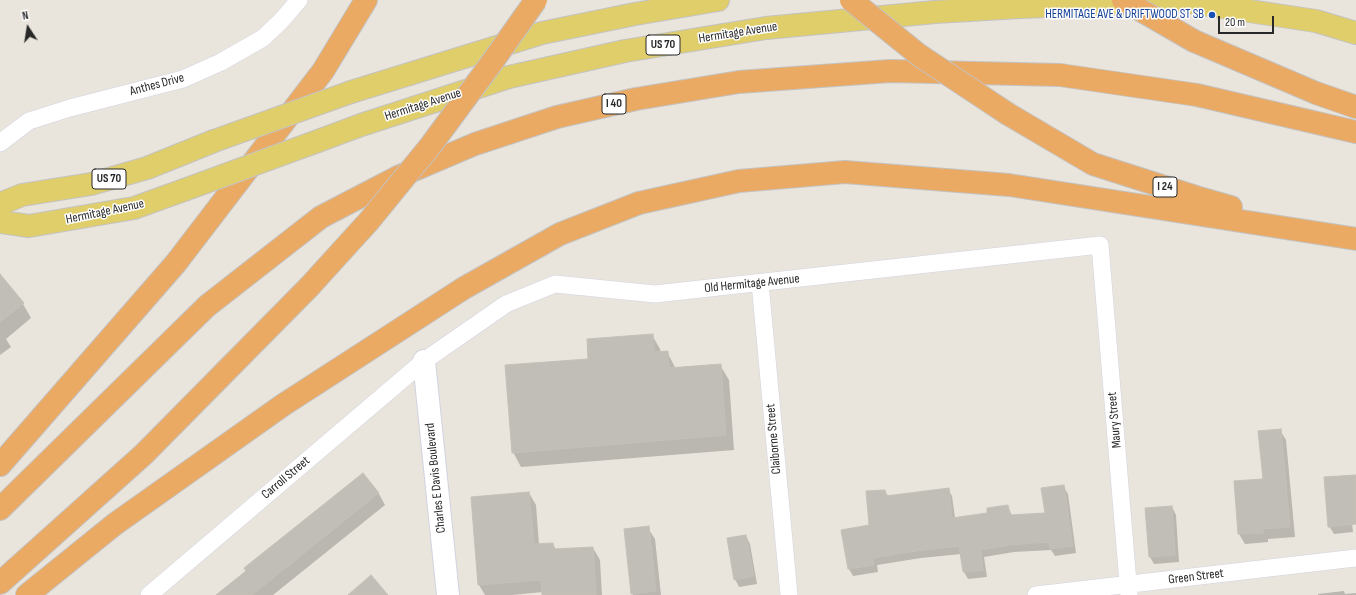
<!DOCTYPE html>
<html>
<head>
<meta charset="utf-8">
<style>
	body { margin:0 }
	#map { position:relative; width:1356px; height:595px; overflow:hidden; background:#e9e4dc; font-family:"Sofia Sans Condensed",sans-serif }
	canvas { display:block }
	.north { position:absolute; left:8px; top:8px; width:40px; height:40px; -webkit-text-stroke:3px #fff; paint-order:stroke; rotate:348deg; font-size:11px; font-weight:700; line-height:16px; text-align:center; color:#282828 }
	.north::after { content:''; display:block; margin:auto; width:14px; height:18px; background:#282828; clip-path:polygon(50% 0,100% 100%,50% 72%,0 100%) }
	.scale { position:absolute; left:1218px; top:16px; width:56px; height:18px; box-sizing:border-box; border:2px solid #282828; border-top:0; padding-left:5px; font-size:12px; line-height:14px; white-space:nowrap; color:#282828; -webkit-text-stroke:3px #fff; paint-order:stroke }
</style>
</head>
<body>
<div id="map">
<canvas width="1356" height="595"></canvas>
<div class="north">N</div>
<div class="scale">20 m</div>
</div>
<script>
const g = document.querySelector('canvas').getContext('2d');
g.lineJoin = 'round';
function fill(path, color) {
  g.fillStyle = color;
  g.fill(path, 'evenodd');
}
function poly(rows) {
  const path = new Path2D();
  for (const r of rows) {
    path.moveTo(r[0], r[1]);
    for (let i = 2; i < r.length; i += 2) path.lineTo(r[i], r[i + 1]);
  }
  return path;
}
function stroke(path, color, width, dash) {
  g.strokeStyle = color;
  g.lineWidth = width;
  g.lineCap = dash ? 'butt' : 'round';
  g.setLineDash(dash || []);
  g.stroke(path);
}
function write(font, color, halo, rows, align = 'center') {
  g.font = font + ' "Sofia Sans Condensed",sans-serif';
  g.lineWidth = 3;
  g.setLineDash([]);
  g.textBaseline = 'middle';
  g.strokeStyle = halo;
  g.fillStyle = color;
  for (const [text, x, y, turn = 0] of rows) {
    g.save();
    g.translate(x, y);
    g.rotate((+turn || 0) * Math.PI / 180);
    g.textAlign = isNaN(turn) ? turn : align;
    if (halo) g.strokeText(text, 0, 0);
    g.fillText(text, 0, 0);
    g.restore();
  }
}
fill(poly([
	[0,275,23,304,31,318,6,339,11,347,0,355],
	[652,335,660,349,661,353,667,352,676,369,720,365,729,380,734,450,521,467,513,452,589,360],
	[1280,430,1286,440,1295,537,1268,539,1268,542,1245,544,1239,534,1235,482,1264,480],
	[363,474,379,494,385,505,273,595,217,595],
	[1356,476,1356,522,1352,523,1353,532,1334,534,1329,526],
	[1063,486,1068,494,1076,553,1055,556,1051,550,1014,552,984,557,987,577,968,579,964,572,961,554,921,558,877,565,878,572,853,576,849,569,843,531,870,526,885,491,888,496,948,489,952,496,955,518,989,514,1008,506,1012,516,1046,514],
	[529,493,536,505,539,545,553,544,556,550,593,548,600,560,602,595,543,595,543,592,512,595,485,595,479,585,472,498],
	[1172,507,1176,515,1179,562,1154,564,1150,557],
	[648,528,655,539,661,595,633,595,632,593],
	[746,536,750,544,757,584,739,587,735,579],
	[1344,591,1345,594,1356,593,1356,595,1318,595,1318,594]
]), '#0003');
const building = poly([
	[0,274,24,303,0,322,0,274],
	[653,334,654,352,668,351,669,368,721,364,726,435,512,453,505,365,588,359,587,339,653,334],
	[1281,429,1290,527,1263,529,1263,533,1238,534,1234,481,1263,479,1258,431,1281,429],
	[363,473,379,493,252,595,216,595,246,571,244,568,363,473],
	[1356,475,1356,524,1328,527,1324,477,1356,475],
	[1064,485,1073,546,1050,549,1049,542,1009,545,981,550,983,570,963,572,959,546,916,551,873,558,874,565,848,569,841,530,869,525,866,491,885,490,886,496,949,488,952,518,987,513,987,508,1008,505,1010,515,1045,513,1041,488,1064,485],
	[529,492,534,544,553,543,554,549,593,547,596,595,542,595,541,580,478,585,471,497,529,492],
	[1172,506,1175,555,1149,557,1145,508,1172,506],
	[649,526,656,591,631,594,624,529,649,526],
	[746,535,754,576,734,580,727,538,746,535],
	[371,575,388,595,348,595,371,575]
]);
fill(building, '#c1beb8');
stroke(building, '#c4c0b6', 1);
const street = poly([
	[0,143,29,121,70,108,183,79,221,62,263,38,281,21,299,0],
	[760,283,789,595],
	[149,595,424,361,506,304,555,284,655,294,1100,245,1129,595],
	[1036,595,1356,558]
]);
const secondary = poly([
	[424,361,448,595]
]);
const primary = poly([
	[351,92,542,33,635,14,718,0],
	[318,141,361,125,509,77,625,51,766,28,935,12,1020,7,1182,1,1316,21,1356,33],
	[0,204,22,195,91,184,147,168,214,141],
	[0,222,29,226,134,208,184,190]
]);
const highway = poly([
	[1194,41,1316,93,1356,107],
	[1008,114,1093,164,1196,197,1231,207],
	[0,465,176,263,323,71,366,0],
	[0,509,207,306,321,217,400,176,475,144,557,117,636,99,739,82,890,71,1060,75,1197,95,1356,132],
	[0,583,144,454,309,287],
	[27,595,115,524,283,405,464,288,560,234,639,203,739,181,845,172,1009,185,1356,239]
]);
stroke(street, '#d1d3e0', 18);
stroke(secondary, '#d1d3e0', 24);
stroke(primary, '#c3c3c3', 24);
stroke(highway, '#c3c3c3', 24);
stroke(street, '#fff', 17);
stroke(secondary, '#fff', 22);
stroke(primary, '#e0ce6a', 22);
stroke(highway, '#ebaa64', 22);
const primaryBridge = poly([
	[214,141,351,92],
	[184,190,318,141]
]);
const highwayBridge = poly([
	[851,0,919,55,1008,114],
	[1123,0,1194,41],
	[309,287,369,221,431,145,493,61,536,0]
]);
stroke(primaryBridge, '#c3c3c3', 24, []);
stroke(highwayBridge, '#c3c3c3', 24, []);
stroke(primaryBridge, '#e0ce6a', 22);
stroke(highwayBridge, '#ebaa64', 22);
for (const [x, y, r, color] of [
	[1212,15,4,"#1a4fb4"]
]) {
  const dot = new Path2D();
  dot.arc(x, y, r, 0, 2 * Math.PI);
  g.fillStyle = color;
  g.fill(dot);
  stroke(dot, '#fff', 1.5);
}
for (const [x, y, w] of [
	[663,45,34],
	[614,104,24],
	[109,179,34],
	[1165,187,24]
]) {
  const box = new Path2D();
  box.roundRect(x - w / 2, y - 10, w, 20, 3);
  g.fillStyle = '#fff';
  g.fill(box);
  stroke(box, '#282828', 1);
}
write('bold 12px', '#282828', null, [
	["US 70",663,45],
	["I 40",614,104],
	["US 70",109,179],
	["I 24",1165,187]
]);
write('13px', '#164399', '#fff', [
	["HERMITAGE AVE & DRIFTWOOD ST SB",1204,15]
], 'right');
write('13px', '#282828', '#fff', [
	["Hermitage Avenue",738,33,-9],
	["Anthes Drive",157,85,-15],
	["Hermitage Avenue",423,105,-18],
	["Hermitage Avenue",105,212,-12],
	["Old Hermitage Avenue",752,284,-6],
	["Maury Street",1115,420,-95],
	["Claiborne Street",774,439,-95],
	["Carroll Street",286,478,-40],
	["Charles E Davis Boulevard",436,478,-96],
	["Green Street",1196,577,-7]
]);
</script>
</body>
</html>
